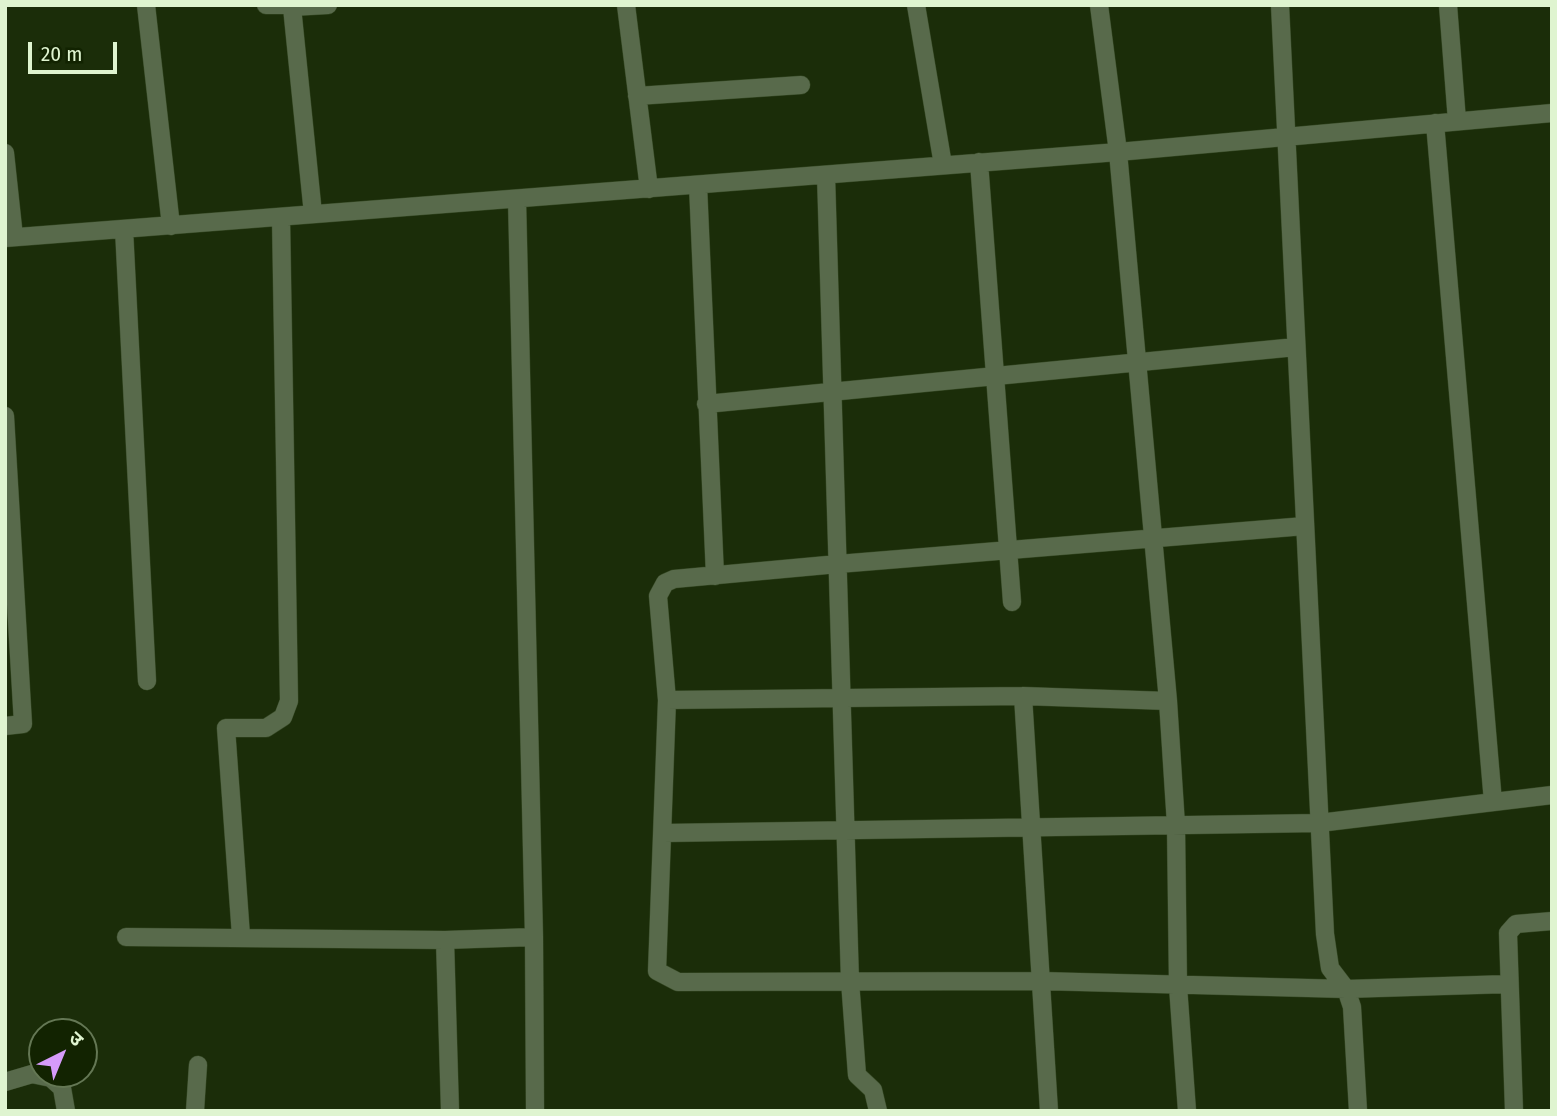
<!DOCTYPE html>
<html>
<head>
<meta charset="utf-8">
<style>
	body { margin:0 }
	#map { position:relative; width:1557px; height:1116px; overflow:hidden; background:#1b2d09; font-family:"Fira Sans Condensed","Noto Sans Devanagari",sans-serif }
	canvas { display:block }
	.frame { position:absolute; inset:0; border:7px solid #dff4d0; pointer-events:none }
	.north { position:absolute; left:28px; top:1018px; width:70px; height:70px; box-sizing:border-box; background:#122301; border:2px solid #647754; border-radius:50%; rotate:43deg; font-size:19px; font-weight:700; line-height:28px; text-align:center; color:#dff4d0 }
	.north::after { content:''; display:block; margin:auto; width:24px; height:32px; background:#d69bfa; clip-path:polygon(50% 0,100% 100%,50% 72%,0 100%) }
	.scale { position:absolute; left:28px; top:42px; width:89px; height:32px; box-sizing:border-box; border:4px solid #dff4d0; border-top:0; padding-left:9px; font-size:21px; line-height:24px; white-space:nowrap; color:#dff4d0; -webkit-text-stroke:5px #122301; paint-order:stroke }
</style>
</head>
<body>
<div id="map">
<canvas width="1557" height="1116"></canvas>
<div class="frame"></div>
<div class="north">उ</div>
<div class="scale">20 m</div>
</div>
<script>
const g = document.querySelector('canvas').getContext('2d');
g.lineJoin = 'round';
function poly(rows) {
  const path = new Path2D();
  for (const r of rows) {
    path.moveTo(r[0], r[1]);
    for (let i = 2; i < r.length; i += 2) path.lineTo(r[i], r[i + 1]);
  }
  return path;
}
function stroke(path, color, width, dash) {
  g.strokeStyle = color;
  g.lineWidth = width;
  g.lineCap = dash ? 'butt' : 'round';
  g.setLineDash(dash || []);
  g.stroke(path);
}
const street = poly([
	[146,5,171,226],
	[266,5,292,5],
	[626,5,649,189],
	[916,5,943,165],
	[1099,5,1118,152,1168,701,1176,825,1178,986,1187,1111],
	[1280,5,1325,934,1330,968,1346,989,1352,1007,1358,1111],
	[1448,5,1457,121],
	[637,96,801,85],
	[1435,123,1493,802],
	[5,153,14,237],
	[979,162,1012,602],
	[826,175,850,981,857,1075,873,1090,878,1111],
	[698,185,715,576],
	[517,199,534,937,535,1111],
	[313,214,292,7,328,5],
	[124,229,147,681],
	[5,238,1118,152,1552,113],
	[706,404,1296,347],
	[5,416,23,724,5,726],
	[1305,526,838,564,674,579,665,583,658,596,667,700,657,971,678,982,1041,981,1346,989,1509,984],
	[1023,696,1049,1111],
	[667,700,1023,696,1168,701],
	[664,833,1319,823,1552,795],
	[241,936,226,728,266,728,283,717,289,701,281,217],
	[126,937,445,940,534,937],
	[445,940,450,1111],
	[5,1082,32,1074,51,1078,62,1088,66,1111],
	[195,1111,198,1065],
	[1514,1111,1508,933,1516,924,1552,921]
]);
stroke(street, '#364925', 19);
stroke(street, '#586a4b', 18);
</script>
</body>
</html>
